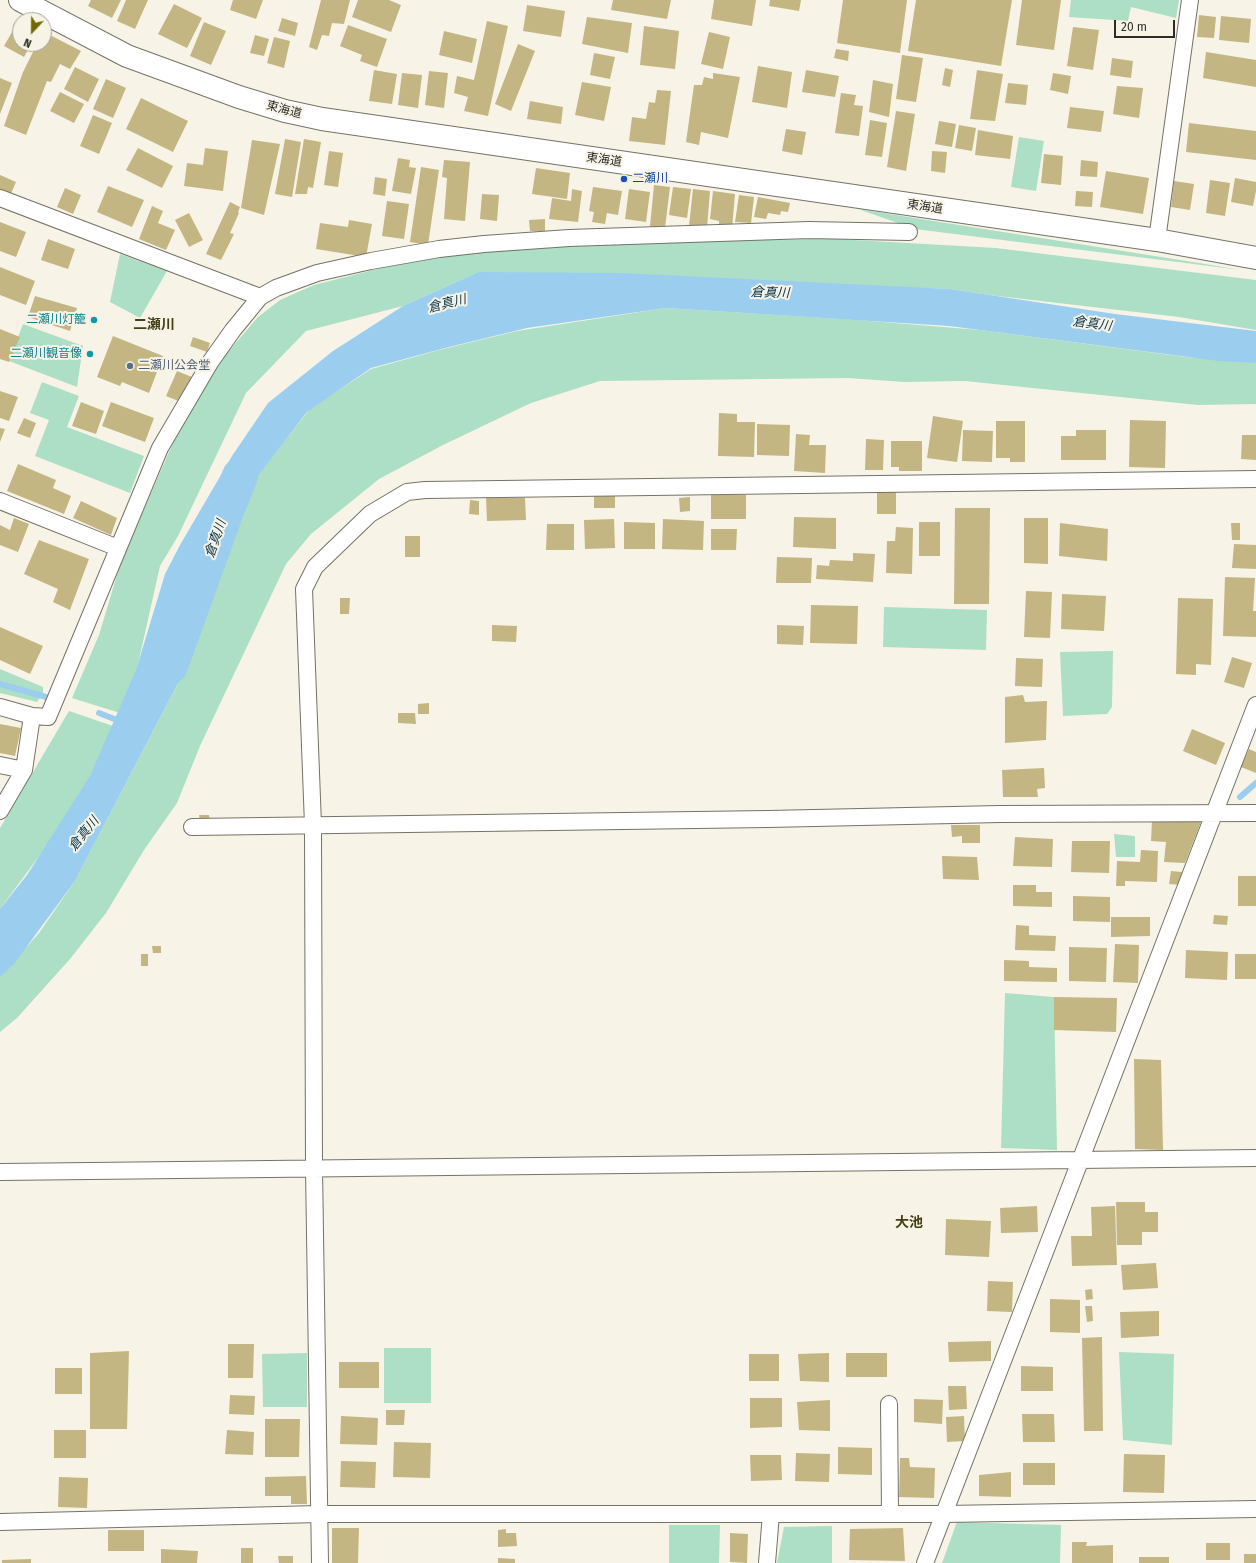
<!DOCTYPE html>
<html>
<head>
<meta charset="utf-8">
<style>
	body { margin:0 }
	#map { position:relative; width:1256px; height:1563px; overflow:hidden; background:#f7f4e7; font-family:"Fira Sans",sans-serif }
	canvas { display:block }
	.north { position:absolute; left:12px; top:12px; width:40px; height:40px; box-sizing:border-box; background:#f7f4e7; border:1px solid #a6a49a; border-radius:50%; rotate:202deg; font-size:11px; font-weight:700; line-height:16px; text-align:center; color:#2d2c27 }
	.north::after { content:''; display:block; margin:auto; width:14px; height:18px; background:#706902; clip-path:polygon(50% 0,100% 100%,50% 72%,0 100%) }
	.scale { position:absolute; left:1114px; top:20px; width:61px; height:18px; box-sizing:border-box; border:2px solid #2d2c27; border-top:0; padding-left:5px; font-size:12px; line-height:14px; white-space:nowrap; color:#2d2c27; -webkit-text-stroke:3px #f7f4e7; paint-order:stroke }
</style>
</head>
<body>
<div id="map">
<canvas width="1256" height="1563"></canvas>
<div class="north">N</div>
<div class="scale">20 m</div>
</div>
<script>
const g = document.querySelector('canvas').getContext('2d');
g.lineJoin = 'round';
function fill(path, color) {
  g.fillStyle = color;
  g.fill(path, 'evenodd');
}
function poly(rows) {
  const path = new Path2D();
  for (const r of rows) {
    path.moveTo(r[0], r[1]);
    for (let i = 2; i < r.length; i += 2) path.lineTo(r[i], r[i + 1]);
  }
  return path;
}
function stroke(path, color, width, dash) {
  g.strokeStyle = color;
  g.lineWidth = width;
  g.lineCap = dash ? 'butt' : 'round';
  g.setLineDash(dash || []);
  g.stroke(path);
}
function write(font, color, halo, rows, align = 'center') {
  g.font = font + ' "Fira Sans","Noto Sans JP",sans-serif';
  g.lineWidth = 4;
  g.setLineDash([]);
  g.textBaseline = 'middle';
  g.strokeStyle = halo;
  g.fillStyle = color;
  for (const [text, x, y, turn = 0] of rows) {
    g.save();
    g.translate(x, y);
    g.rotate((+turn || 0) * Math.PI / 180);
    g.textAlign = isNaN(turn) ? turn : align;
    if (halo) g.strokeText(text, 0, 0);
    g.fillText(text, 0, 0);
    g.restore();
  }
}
fill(poly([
	[1071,0,1179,0,1176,18,1131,7,1128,21,1069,17],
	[1019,137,1044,141,1036,191,1011,187],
	[858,209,1199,263,1241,270,915,229],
	[837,239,996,248,1256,280,1256,330,1179,317,989,295,950,289,474,274,403,306,306,331,246,393,178,536,160,566,136,673,120,713,72,698,99,635,120,565,169,452,193,400,228,352,258,317,280,300,314,285,401,263,476,252,668,240],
	[120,254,167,271,140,318,110,302],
	[666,308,858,320,980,330,1186,357,1256,362,1256,404,1198,405,965,381,904,382,848,378,600,381,531,403,443,445,379,479,311,534,286,564,200,746,177,803,144,850,106,913,70,959,17,1018,0,1032,0,977,39,933,75,881,188,664,187,597,200,554,214,532,244,492,310,409,371,369,439,350,517,331],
	[23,324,83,346,77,387,9,361],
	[42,382,79,396,67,427,144,456,130,493,35,456,49,420,30,413],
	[884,607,987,610,986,650,883,647],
	[1113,651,1112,707,1107,714,1063,716,1060,652],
	[0,669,43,687,43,693,37,702,0,693],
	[69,711,113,726,86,786,48,844,0,909,0,828],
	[1114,834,1135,836,1135,857,1116,857],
	[1005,993,1054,997,1057,1150,1001,1148],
	[384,1348,431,1348,431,1403,384,1403],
	[1119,1352,1174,1354,1172,1445,1123,1440],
	[307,1353,307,1407,263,1407,262,1354],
	[957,1522,1061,1525,1060,1563,942,1563],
	[669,1525,720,1525,719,1563,669,1563],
	[832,1526,832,1563,777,1563,784,1527]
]), '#acdfc6');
fill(poly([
	[479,272,622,273,950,289,1115,314,1256,331,1256,363,1219,361,949,326,666,308,527,328,445,348,371,368,307,412,201,550,187,597,188,664,75,881,14,964,0,977,0,909,27,875,90,776,136,670,165,574,180,545,232,456,268,403,333,351,403,306,474,274]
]), '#9bceee');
stroke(poly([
	[0,684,46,697],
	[99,713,122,722],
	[1240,797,1256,783]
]), '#9bceee', 6);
stroke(poly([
	[170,666,227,508,240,476]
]), '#9bceee', 36);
fill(poly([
	[91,0,121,0,112,18,88,6],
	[126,0,148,0,135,29,117,21],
	[233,0,263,0,256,19,230,10],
	[321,0,350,0,344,24,332,23,329,36,322,35,317,50,309,47],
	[358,0,389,0,401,5,391,32,352,17],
	[613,0,671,0,667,19,611,10],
	[714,0,756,0,752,26,711,19],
	[770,0,801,0,799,11,769,6],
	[843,0,907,0,900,53,837,43],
	[916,0,1012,0,1001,66,908,51],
	[1022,0,1061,0,1054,50,1016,45],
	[174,4,202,18,187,48,158,34],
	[527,5,565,11,561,37,523,31],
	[1199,15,1216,17,1214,38,1197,37],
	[1221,16,1251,19,1249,43,1219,40],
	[587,17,632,23,628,53,582,44],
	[282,18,298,23,295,36,278,31],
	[487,21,508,26,488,116,464,111,468,97,454,93,457,76,474,80],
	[204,22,226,31,211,65,190,56],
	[16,25,20,28,20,44,31,44,24,57,4,46],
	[348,25,387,39,377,67,360,61,362,55,340,46],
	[644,26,679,31,675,69,640,65],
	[1073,27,1099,30,1093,70,1067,66],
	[444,31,477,39,472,63,439,55],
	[44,32,81,51,70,69,60,64,51,82,47,81,26,135,4,126,23,72,37,44,44,44],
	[709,32,730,37,723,69,701,64],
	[255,35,269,39,264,56,250,53],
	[274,37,290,41,284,68,267,63],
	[518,44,535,51,511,111,495,104],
	[836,49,849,51,848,61,834,58],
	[1206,52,1256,60,1256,87,1203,78],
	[594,53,615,57,610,79,590,75],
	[902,55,923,58,916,102,896,99],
	[1112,58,1133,61,1131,78,1110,75],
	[758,66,792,72,787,108,752,102],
	[75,67,99,79,88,102,64,89],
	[945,68,953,70,950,87,942,85],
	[374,70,397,74,392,104,369,101],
	[806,70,839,76,835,97,802,92],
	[977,70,1003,74,995,121,970,119],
	[429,71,448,73,444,108,425,105],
	[402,73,422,75,418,108,398,105],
	[713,73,740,77,728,138,701,132,699,145,686,142,694,85,702,85,704,77,713,79],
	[1053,73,1071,76,1068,94,1050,90],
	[0,78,12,83,0,114],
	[106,79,126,88,113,118,93,109],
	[873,80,893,84,889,117,869,112],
	[582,82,611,87,604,121,575,115],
	[1008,83,1028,85,1026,105,1005,103],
	[1117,86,1143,88,1139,118,1113,114],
	[657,90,671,91,665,145,629,141,632,117,646,119,649,102,655,103],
	[60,92,84,104,74,123,50,111],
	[841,93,856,95,854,105,863,106,859,136,835,133],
	[141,98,188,121,173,152,126,129],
	[530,101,563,107,561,124,527,119],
	[1070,107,1104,111,1101,132,1067,128],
	[896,111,915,114,906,171,887,167],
	[93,115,112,123,99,154,80,146],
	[870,120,887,123,882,157,865,155],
	[939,121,956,124,952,147,935,144],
	[1189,123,1256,131,1256,160,1186,152],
	[959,125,976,128,972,151,955,148],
	[786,129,806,132,802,155,782,151],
	[978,130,1013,136,1010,159,975,155],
	[285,139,301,142,292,197,275,194],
	[304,139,321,142,313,188,308,187,307,194,295,194],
	[252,140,280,144,264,215,241,208],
	[138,148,173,166,162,188,126,170],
	[205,148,228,151,223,191,184,186,187,163,203,165],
	[329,151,343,153,338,187,324,185],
	[932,151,947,152,945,173,931,171],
	[1044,154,1063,156,1061,185,1041,183],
	[398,158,410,160,409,167,416,168,411,194,392,191],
	[444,160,470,162,465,221,444,219,447,178,442,177],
	[1081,160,1098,162,1097,177,1080,176],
	[421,167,439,170,428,245,410,242],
	[536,168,570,173,567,199,532,194],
	[1106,171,1149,178,1143,214,1100,207],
	[0,175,16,182,10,196,0,192],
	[375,177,387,179,385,196,373,194],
	[1235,178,1256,182,1256,191,1253,206,1231,202],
	[1210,180,1230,183,1225,216,1206,213],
	[1174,181,1194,184,1190,210,1171,207],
	[654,185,670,187,665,228,650,226],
	[108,186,144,200,132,227,97,212],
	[593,187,622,191,618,215,607,213,605,224,592,222,594,212,589,211],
	[673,187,691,189,687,218,669,215],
	[65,188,81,195,73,214,57,207],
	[572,189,582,191,578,222,549,219,552,198,571,201],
	[629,189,650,192,646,222,625,219],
	[693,189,710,191,707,228,689,226],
	[713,191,735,194,732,229,719,227,719,221,710,219],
	[1076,191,1093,192,1092,207,1075,206],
	[482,194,499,195,497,221,480,219],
	[739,195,754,197,751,223,735,222],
	[758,197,790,203,788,212,781,211,780,215,768,213,766,219,754,217],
	[387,201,409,204,404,239,382,236],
	[230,202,240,207,238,212,239,213,230,233,234,234,221,260,206,254],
	[152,206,163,211,158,223,175,230,166,250,139,239],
	[189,213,203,240,189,247,175,220],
	[545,219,545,231,530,231,529,220],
	[349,220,372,224,366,257,316,249,320,223,348,227],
	[0,222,26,232,16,257,0,251],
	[48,239,75,249,68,269,41,260],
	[0,267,35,281,26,305,0,295],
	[35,296,77,308,70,331,28,317],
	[0,329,20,337,9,362,0,359],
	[113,336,163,356,149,393,122,382,120,386,97,377],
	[193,337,210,343,207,352,190,346],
	[177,371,192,377,181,402,166,396],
	[0,391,18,397,9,421,0,418],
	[81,402,104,411,96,434,72,426],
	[111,402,154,418,145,442,102,426],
	[719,413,737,414,737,422,755,422,754,457,718,456],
	[933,416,963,421,957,462,927,458],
	[24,418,36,423,30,438,17,433],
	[1130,420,1166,421,1165,468,1129,467],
	[996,421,1025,421,1025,462,1010,462,1010,458,996,458],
	[757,424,790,425,789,456,757,455],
	[0,428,5,429,0,442],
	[963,430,993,431,992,462,962,461],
	[1076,430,1106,430,1106,460,1061,460,1061,436,1076,436],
	[796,434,810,435,809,445,826,445,825,473,794,471],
	[1242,435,1256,435,1256,460,1241,459],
	[866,439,884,440,883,470,865,470],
	[891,441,922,441,922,471,899,471,899,467,891,467],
	[18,464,56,480,53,488,71,496,64,514,7,491],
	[877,490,896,490,896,514,877,514],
	[594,494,615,495,615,508,594,508],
	[711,495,746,495,746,519,711,519],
	[690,497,690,511,680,512,679,498],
	[486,498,525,498,526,520,487,521],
	[470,500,479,501,479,515,469,514],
	[81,501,117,518,111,535,73,518],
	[955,508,990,508,989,604,954,604],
	[794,517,836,518,836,549,793,547],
	[14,518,29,524,18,552,0,545,0,525,10,530],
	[1024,518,1048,518,1048,564,1024,563],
	[614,519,615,548,585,549,584,520],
	[663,519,704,521,703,550,662,549],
	[624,522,655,523,655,549,624,549],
	[919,522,940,522,940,556,919,556],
	[1060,523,1108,529,1107,561,1059,556],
	[1231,523,1240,523,1240,540,1232,540],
	[547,524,574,524,574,550,546,550],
	[896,527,913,528,912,574,886,573,887,541,895,541],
	[711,529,737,529,736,550,711,550],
	[405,536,420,536,420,557,405,557],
	[39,540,89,559,70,610,53,602,58,589,24,574],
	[1234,544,1256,545,1256,569,1232,568],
	[853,553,875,554,873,582,816,579,817,565,829,566,830,560,853,561],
	[777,557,812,558,811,583,776,583],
	[1225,577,1255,578,1253,611,1256,611,1256,637,1223,636],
	[1026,591,1052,592,1050,638,1024,637],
	[1062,594,1106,596,1104,631,1061,629],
	[340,598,350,598,349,614,340,614],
	[1178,598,1213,599,1211,665,1196,664,1196,675,1176,674],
	[811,605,858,606,857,644,810,643],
	[492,625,517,626,516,642,492,641],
	[777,625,804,626,803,645,777,644],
	[0,627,43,646,30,674,0,660],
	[1232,657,1252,663,1244,688,1224,682],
	[1016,658,1043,659,1042,687,1015,686],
	[1023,695,1025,702,1047,701,1046,740,1005,743,1005,697],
	[429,703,429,714,418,714,418,704],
	[398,713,415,713,416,724,398,723],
	[0,724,21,728,15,756,0,753],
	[1192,729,1225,743,1216,765,1183,751],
	[1249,749,1256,752,1256,773,1241,767],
	[1044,768,1045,788,1037,789,1038,797,1003,797,1002,770],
	[199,815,209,815,210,821,200,822],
	[1152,820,1201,822,1185,863,1164,862,1166,842,1151,841],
	[951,825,980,825,980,843,962,843,962,836,952,837],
	[1015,837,1053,839,1052,867,1013,866],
	[1072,841,1110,841,1109,873,1071,872],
	[1141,850,1158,851,1157,882,1125,881,1125,886,1116,886,1117,861,1140,862],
	[942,856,977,857,979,880,943,879],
	[1171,871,1182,872,1180,885,1169,884],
	[1238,876,1256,876,1256,906,1238,906],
	[1013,885,1036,885,1036,892,1052,892,1052,907,1013,906],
	[1073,896,1110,897,1110,922,1073,921],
	[1214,915,1228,916,1227,925,1213,924],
	[1111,917,1150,917,1150,936,1111,937],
	[1016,925,1029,926,1029,935,1056,936,1055,951,1015,950],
	[1115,944,1139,945,1138,983,1113,982],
	[152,946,161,946,161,953,153,953],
	[1069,947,1107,948,1106,982,1069,981],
	[1186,950,1228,952,1227,980,1185,978],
	[141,954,148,954,148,966,141,966],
	[1235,954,1256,954,1256,979,1235,979],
	[1004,960,1029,961,1029,967,1057,968,1057,982,1004,981],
	[1054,997,1117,998,1116,1032,1054,1030],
	[1134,1059,1161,1060,1163,1150,1135,1149],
	[1116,1202,1145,1202,1145,1212,1158,1212,1158,1232,1142,1232,1142,1245,1117,1245],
	[1037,1206,1038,1232,1001,1233,1000,1208],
	[1115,1206,1117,1265,1072,1266,1071,1236,1092,1236,1091,1207],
	[946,1219,991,1221,989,1257,945,1255],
	[1156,1263,1158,1288,1123,1290,1121,1265],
	[988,1281,1013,1282,1012,1312,987,1311],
	[1092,1289,1093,1299,1086,1300,1085,1290],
	[1050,1299,1080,1300,1080,1333,1050,1332],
	[1085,1306,1092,1306,1093,1321,1087,1322],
	[1159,1311,1159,1336,1121,1338,1120,1312],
	[1102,1337,1103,1431,1084,1431,1082,1338],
	[991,1341,991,1361,949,1362,948,1342],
	[228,1344,254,1344,253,1378,228,1378],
	[129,1351,127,1429,90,1429,90,1353],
	[829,1353,829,1382,800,1381,798,1354],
	[846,1353,887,1353,887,1377,846,1377],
	[749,1354,779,1354,779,1381,749,1381],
	[339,1362,379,1362,379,1388,339,1388],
	[1021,1366,1053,1367,1053,1391,1021,1391],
	[55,1368,82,1368,82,1394,55,1394],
	[948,1386,966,1386,967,1409,949,1410],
	[230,1395,255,1396,254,1415,229,1414],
	[750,1398,782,1398,782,1427,750,1428],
	[914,1399,943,1400,942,1424,914,1422],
	[830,1400,830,1431,799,1430,797,1402],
	[386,1410,405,1410,404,1425,386,1425],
	[1022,1414,1054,1414,1055,1442,1023,1442],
	[341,1416,378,1418,377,1445,340,1444],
	[964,1416,965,1441,947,1442,946,1417],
	[265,1419,300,1419,299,1457,265,1457],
	[54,1430,86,1430,86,1458,54,1458],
	[227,1430,254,1432,253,1455,225,1454],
	[394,1442,431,1443,430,1478,393,1477],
	[838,1447,872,1448,872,1475,838,1474],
	[796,1453,830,1454,829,1482,795,1481],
	[1124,1454,1165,1455,1164,1493,1123,1492],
	[750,1455,781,1455,782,1480,751,1481],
	[900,1458,909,1458,910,1467,935,1468,934,1498,899,1497],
	[341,1461,376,1462,375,1488,340,1487],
	[1023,1463,1055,1463,1055,1485,1023,1485],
	[1011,1472,1011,1497,979,1496,979,1475],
	[306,1476,307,1504,291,1504,291,1496,265,1496,265,1477],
	[59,1477,88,1478,87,1508,58,1507],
	[332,1528,359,1528,358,1563,332,1563],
	[903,1528,905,1561,849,1560,850,1529],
	[506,1529,506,1533,516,1533,517,1546,498,1547,498,1530],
	[108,1530,144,1530,144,1551,108,1551],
	[730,1533,748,1534,747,1563,730,1562],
	[1072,1542,1087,1542,1086,1546,1113,1545,1113,1563,1072,1563],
	[1206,1543,1230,1543,1230,1560,1206,1560],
	[241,1548,253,1548,253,1563,241,1563],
	[161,1549,198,1551,197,1563,161,1563],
	[1244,1554,1256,1554,1256,1563,1244,1563],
	[278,1556,293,1556,293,1563,279,1563],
	[1139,1557,1169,1557,1169,1563,1139,1563],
	[498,1558,515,1559,515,1563,498,1563],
	[31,1559,31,1563,2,1563,2,1560]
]), '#c3b683');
const street = poly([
	[0,198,260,297],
	[1157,240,1190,0],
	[0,501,118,548],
	[0,707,32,716],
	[0,765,24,770],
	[0,811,24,770,32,716,48,717,160,448,211,361,233,330,260,297,276,288,317,273,371,261,439,249,484,244,569,238,809,230,909,232],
	[192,827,768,819,1000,814,1256,813],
	[0,1172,1256,1158],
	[889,1404,890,1514],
	[0,1522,319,1514,944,1514,1256,1509],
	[320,1563,314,1168,313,825,304,589,315,567,370,514,407,492,425,490,1256,479],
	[767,1563,771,1514],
	[925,1563,1256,705]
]);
const secondary = poly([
	[20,0,127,56,239,97,285,111,322,119,1157,240,1256,258]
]);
stroke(street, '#757266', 18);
stroke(secondary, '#757266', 24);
stroke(street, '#fff', 16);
stroke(secondary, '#fff', 22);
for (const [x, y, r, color] of [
	[624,179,4,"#1a4fb4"],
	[94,320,4,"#0f9aa8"],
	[90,354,4,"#0f9aa8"],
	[130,366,4,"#5c6f8a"]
]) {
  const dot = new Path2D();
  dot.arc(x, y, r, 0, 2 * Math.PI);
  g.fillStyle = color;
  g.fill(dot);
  stroke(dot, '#f7f4e7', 1.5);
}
write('12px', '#2d2c27', '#f7f4e7', [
	["東海道",284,110,15],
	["東海道",604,160,8],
	["東海道",925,207,8]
]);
write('12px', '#164399', '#f7f4e7', [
	["二瀬川",632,179]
], 'left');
write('12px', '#0d838f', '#f7f4e7', [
	["二瀬川灯籠",86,320],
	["二瀬川観音像",82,354]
], 'right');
write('12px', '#4e5e75', '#f7f4e7', [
	["二瀬川公会堂",138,366]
], 'left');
write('italic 13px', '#073248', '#f7f4e7', [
	["倉真川",770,293,2],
	["倉真川",447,304,-14],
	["倉真川",1092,324,8],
	["倉真川",216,539,-71],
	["倉真川",84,834,-51]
]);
write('bold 14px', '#434017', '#f7f4e7', [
	["二瀬川",154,325],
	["大池",909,1223]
]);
</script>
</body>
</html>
